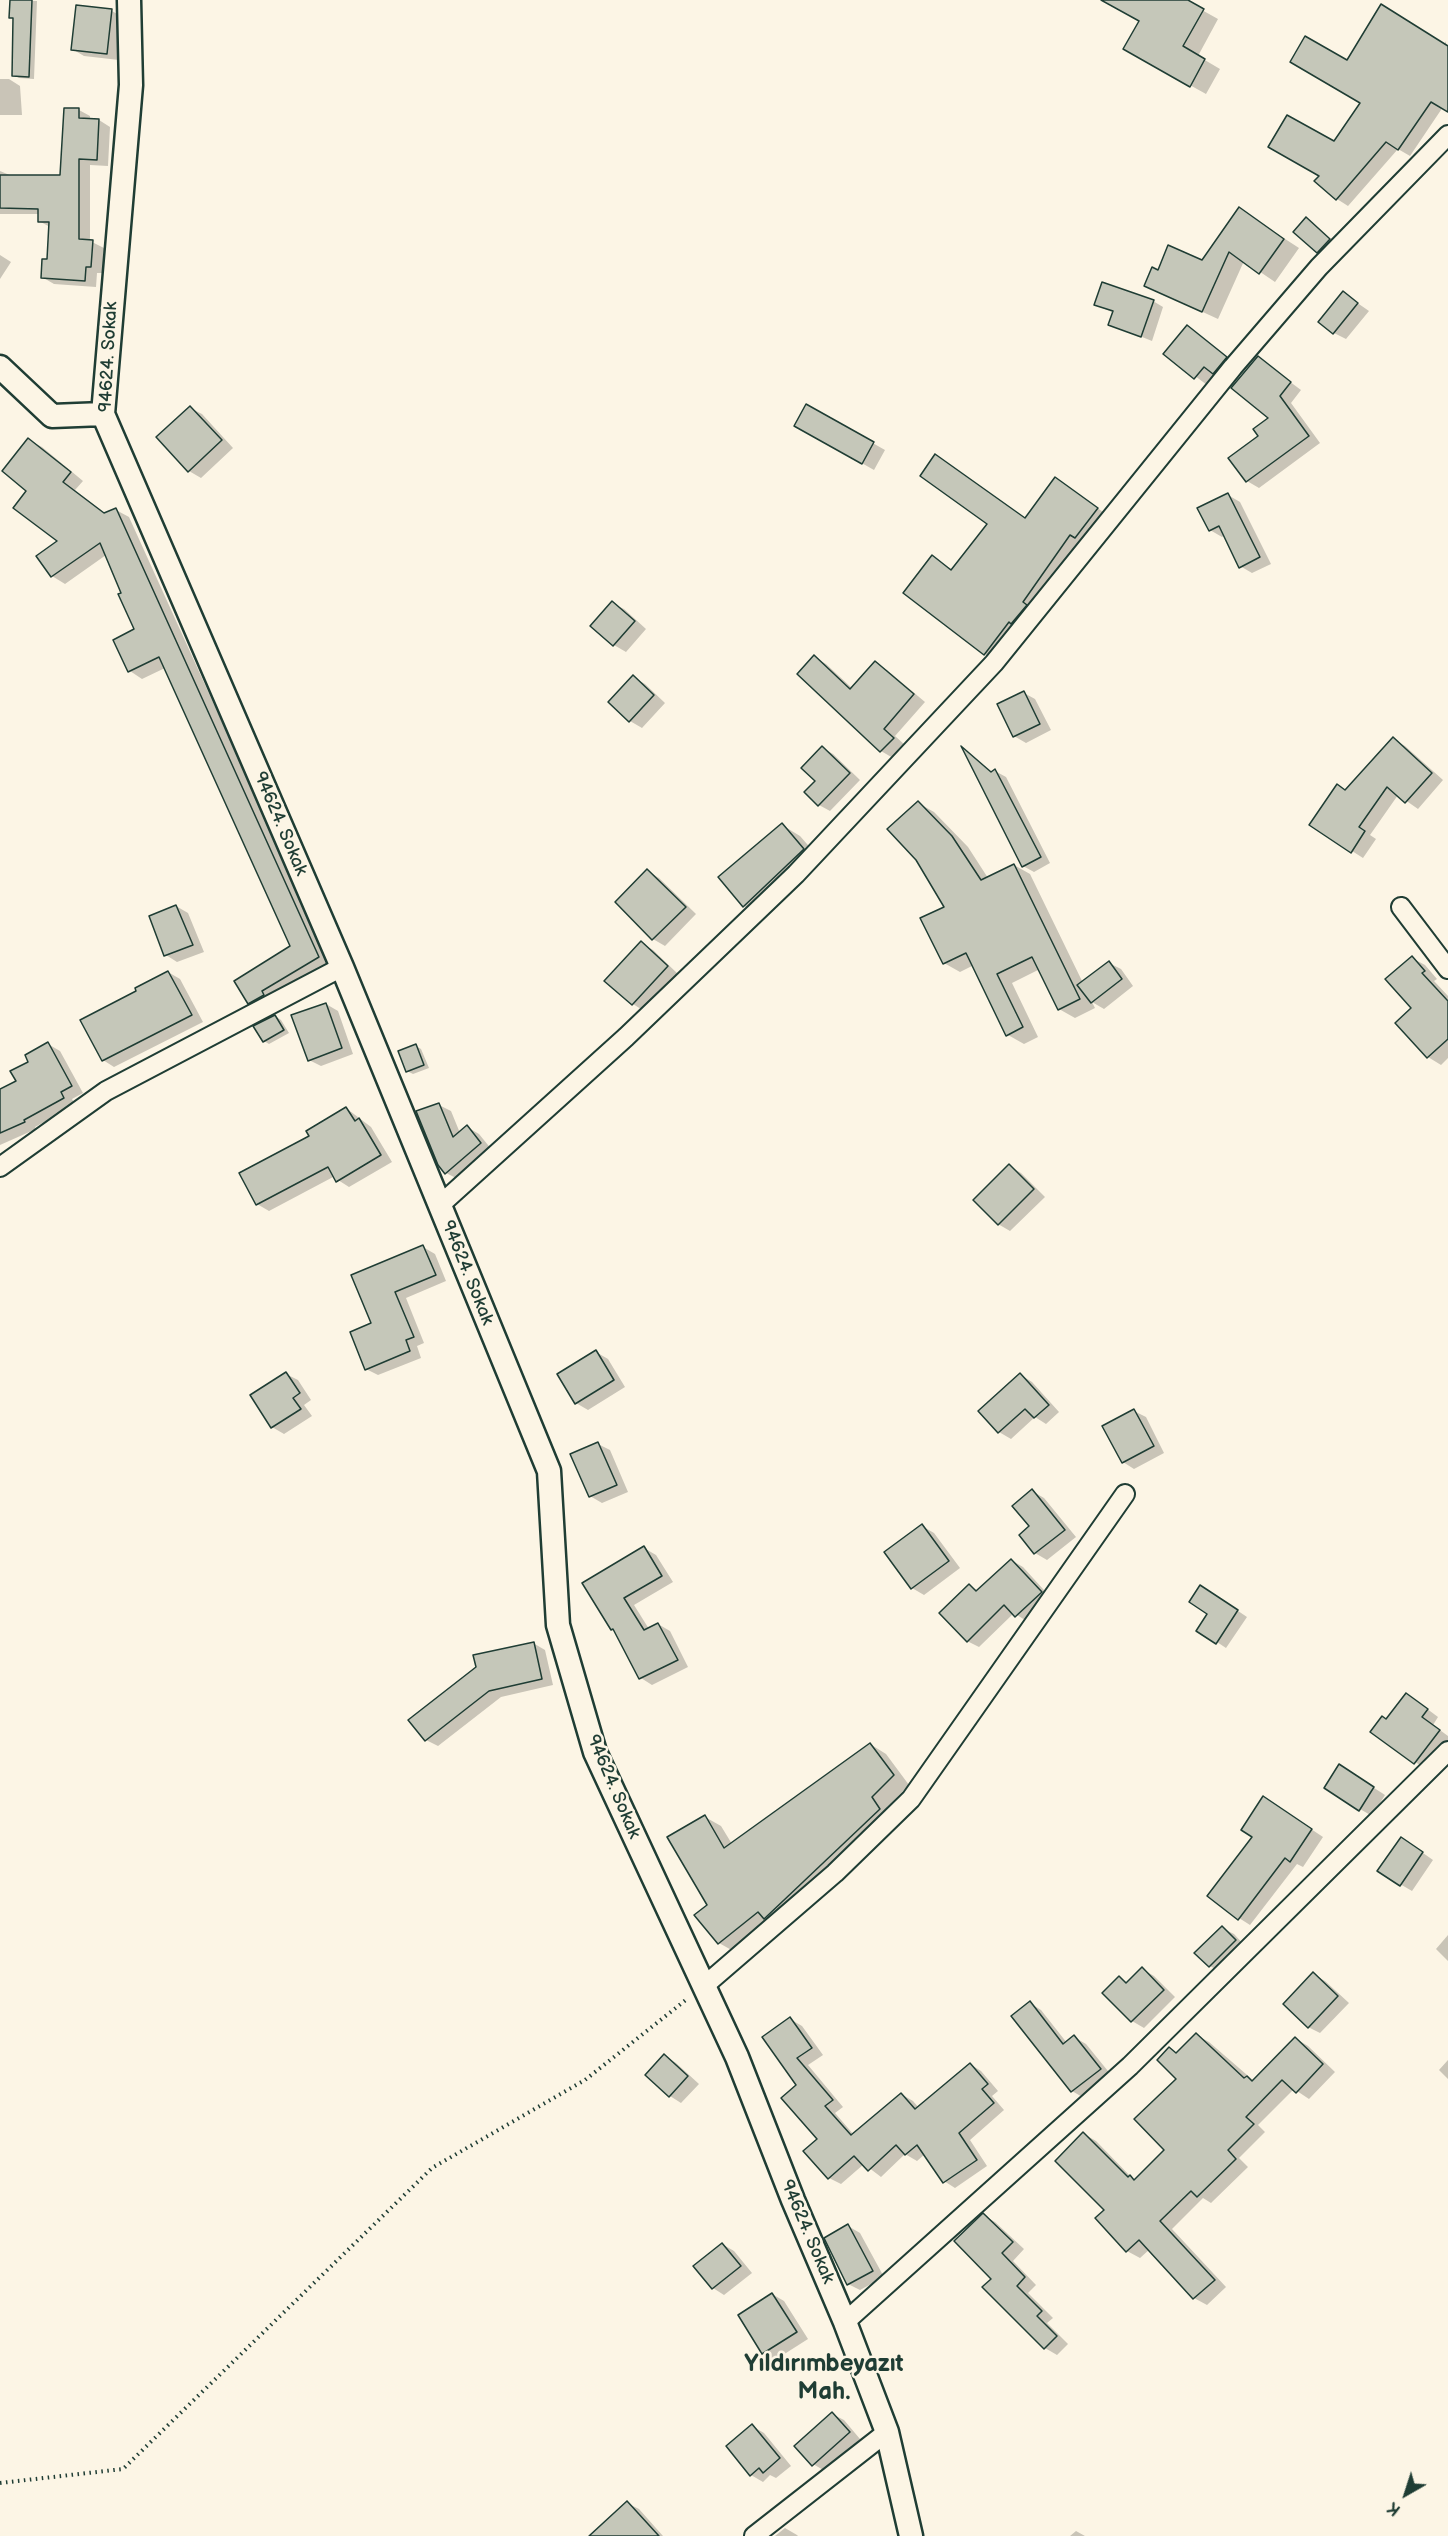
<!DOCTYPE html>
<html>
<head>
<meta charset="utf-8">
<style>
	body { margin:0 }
	#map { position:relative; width:1448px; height:2536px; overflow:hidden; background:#fcf5e5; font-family:"Balsamiq Sans",sans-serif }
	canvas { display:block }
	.north { position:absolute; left:1376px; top:2464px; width:60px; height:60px; -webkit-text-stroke:4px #fcf5e5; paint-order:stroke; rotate:219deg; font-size:16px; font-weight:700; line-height:24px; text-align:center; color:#1f3d34 }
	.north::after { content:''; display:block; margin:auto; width:21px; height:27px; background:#1f3d34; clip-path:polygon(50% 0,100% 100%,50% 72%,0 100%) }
</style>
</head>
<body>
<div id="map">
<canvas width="1448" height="2536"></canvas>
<div class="north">K</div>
</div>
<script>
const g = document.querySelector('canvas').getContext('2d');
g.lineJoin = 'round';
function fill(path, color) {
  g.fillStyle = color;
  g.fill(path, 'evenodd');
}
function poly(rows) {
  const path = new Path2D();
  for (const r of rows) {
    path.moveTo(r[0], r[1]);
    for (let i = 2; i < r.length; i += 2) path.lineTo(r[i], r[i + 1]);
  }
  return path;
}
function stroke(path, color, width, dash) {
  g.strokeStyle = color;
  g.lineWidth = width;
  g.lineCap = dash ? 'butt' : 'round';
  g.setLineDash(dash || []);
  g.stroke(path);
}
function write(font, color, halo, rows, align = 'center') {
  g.font = font + ' "Balsamiq Sans",sans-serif';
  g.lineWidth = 5;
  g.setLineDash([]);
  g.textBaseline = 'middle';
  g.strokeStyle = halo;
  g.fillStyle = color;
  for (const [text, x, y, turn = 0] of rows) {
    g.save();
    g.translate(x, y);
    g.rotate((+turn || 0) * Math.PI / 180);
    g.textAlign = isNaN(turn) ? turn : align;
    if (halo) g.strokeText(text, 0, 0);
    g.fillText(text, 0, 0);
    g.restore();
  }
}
fill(poly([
	[11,0,37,1,34,79,19,78,14,75,14,19,10,17],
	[1117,0,1184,0,1218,19,1198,56,1220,69,1206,94,1125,49,1141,21],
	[77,7,112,11,124,18,119,60,84,56,72,49],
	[1446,41,1448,110,1443,107,1410,156,1398,149,1348,206,1337,199,1316,181,1321,176,1334,143,1363,102,1348,62,1444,45],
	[0,79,9,79,20,86,22,115,0,115],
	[79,110,90,116,90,120,99,120,110,127,108,166,90,165,90,241,104,248,103,273,97,273,96,287,54,284,42,277,48,261,50,227,39,221,39,214,0,214,0,171,12,176,61,177],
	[1239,209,1299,248,1275,282,1244,261,1218,319,1146,286,1158,272,1202,261],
	[1311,222,1334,243,1323,255,1318,252],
	[0,255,11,262,0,279],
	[1343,293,1369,311,1346,339,1334,333],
	[1153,301,1163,307,1152,341,1110,324,1114,313,1096,305],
	[1188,327,1238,365,1226,379,1216,374,1207,385,1166,354],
	[1258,358,1301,390,1291,403,1320,443,1259,488,1247,481,1230,458,1260,436,1270,418],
	[807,406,885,450,874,470,796,426],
	[190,408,202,414,233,448,201,478,189,471],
	[29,440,42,447,83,481,75,490,106,514,116,510,129,517,332,965,262,1010,249,1003,292,947,165,668,142,679,130,671,115,641,136,630,106,555,65,584,52,576,38,556,60,541,28,490],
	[936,456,1026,519,1068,487,1110,517,997,661,985,654,932,557,953,570,989,523],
	[1228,495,1240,502,1271,564,1252,573,1240,566,1225,535,1222,537,1210,530],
	[612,603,624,609,646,629,626,652,614,645,592,626],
	[814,657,826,664,853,689,875,663,887,670,925,702,895,736,905,745,893,758,881,751,799,673],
	[633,677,645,684,665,703,642,728,630,721,610,702],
	[1024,693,1035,699,1051,730,1026,743,1014,736],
	[1393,739,1405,746,1443,780,1418,809,1398,795,1370,835,1376,839,1363,858,1352,851,1346,791],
	[823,748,833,754,860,780,830,811,819,805,806,792,817,781],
	[964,751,993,773,995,771,1006,777,1050,863,1034,872,1023,866],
	[918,803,934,812,968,847,988,878,1014,865,1030,874,1083,983,1109,963,1121,969,1133,986,1104,1009,1092,1002,1095,1008,1075,1018,1059,1009,1040,969,1012,983,1038,1037,1024,1044,1008,1035,974,965,960,972,944,963,946,907],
	[782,825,800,836,821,860,762,916,744,906],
	[648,871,659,878,696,914,665,946,653,939,617,902],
	[176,906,188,913,204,952,177,962,166,955],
	[641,943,653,950,678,974,644,1011,633,1004],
	[1412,958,1425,965,1437,979,1434,981,1448,996,1448,1058,1441,1065,1428,1057,1397,1023,1413,1008],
	[168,972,180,979,203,1022,114,1067,103,1060,138,992],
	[326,1004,338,1011,353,1054,321,1066,309,1060],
	[275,1016,281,1020,289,1033,269,1044,264,1041],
	[48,1044,60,1051,83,1093,72,1099,75,1105,35,1127,36,1129,0,1145,0,1090,18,1082,30,1062],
	[416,1046,421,1049,429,1068,413,1074,407,1071],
	[439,1105,451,1111,460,1133,467,1127,479,1134,492,1150,458,1179,446,1173],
	[346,1108,371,1127,392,1162,349,1187,338,1180,335,1176,269,1211,257,1204,311,1137],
	[1009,1166,1021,1173,1045,1197,1010,1231,998,1224],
	[423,1247,435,1254,446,1281,406,1298,424,1343,417,1346,421,1358,378,1375,366,1369,373,1324],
	[596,1352,608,1359,625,1387,588,1410,576,1403],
	[286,1374,298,1380,311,1400,304,1405,312,1416,284,1434,272,1427,252,1396],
	[1021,1375,1032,1382,1059,1412,1046,1424,1035,1417,1011,1439,999,1432],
	[1134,1411,1146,1417,1164,1453,1134,1469,1123,1462],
	[598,1444,610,1450,628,1492,602,1503,590,1496],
	[1032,1491,1044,1498,1076,1537,1047,1560,1035,1553,1021,1536,1031,1526],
	[922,1526,934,1533,960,1568,924,1595,912,1588],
	[644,1548,656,1555,673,1582,634,1605,649,1629,658,1624,670,1631,688,1667,652,1685,641,1678,616,1631,612,1629,585,1584],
	[1011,1560,1023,1567,1053,1600,1028,1622,1014,1613,979,1647,967,1641,969,1586,977,1590],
	[1210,1592,1247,1617,1226,1648,1217,1642,1209,1614],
	[533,1643,545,1650,553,1685,501,1697,438,1746,426,1740],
	[1418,1702,1438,1717,1433,1725,1448,1736,1448,1741,1427,1770,1372,1732],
	[870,1744,886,1754,909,1785,887,1807,895,1819,735,1952,719,1943,696,1915,709,1905,705,1817,721,1826,732,1844],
	[1351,1773,1385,1795,1372,1816,1360,1809],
	[1275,1805,1323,1837,1303,1867,1297,1864,1250,1925,1239,1918,1254,1837],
	[1413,1846,1433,1860,1412,1891,1400,1884],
	[1222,1928,1234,1934,1246,1947,1221,1972,1210,1966],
	[1448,1935,1448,1961,1436,1949],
	[1142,1969,1154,1976,1175,1997,1144,2028,1132,2021,1105,1993,1120,1978,1128,1983],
	[1313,1974,1325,1981,1349,2003,1320,2033,1308,2027],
	[1030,2003,1041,2010,1067,2043,1074,2037,1086,2044,1112,2076,1084,2098,1072,2091,1013,2016],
	[790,2019,802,2026,823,2055,808,2065,843,2107,835,2113,854,2135,901,2094,913,2101,919,2108,970,2064,981,2071,998,2091,992,2096,1004,2110,970,2140,987,2166,955,2188,944,2181,925,2154,917,2161,905,2154,881,2177,864,2164,841,2184,829,2178,819,2139,798,2085],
	[1196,2035,1209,2042,1254,2081,1295,2038,1308,2046,1335,2072,1309,2099,1294,2089,1258,2125,1265,2132,1239,2158,1248,2167,1211,2203,1203,2198,1172,2229,1226,2287,1207,2305,1194,2298,1150,2249,1140,2258,1127,2251,1106,2210,1084,2134,1096,2141,1135,2181,1166,2150,1179,2079,1169,2049,1178,2054],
	[665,2056,676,2063,699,2084,681,2103,670,2096],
	[1448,2060,1448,2079,1439,2070],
	[983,2215,995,2222,1024,2249,1013,2261,1036,2285,1028,2293,1053,2318,1047,2323,1068,2344,1057,2355,1045,2348,985,2287,993,2279],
	[848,2226,860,2233,884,2277,860,2290,848,2284],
	[722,2244,734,2251,752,2273,724,2295,713,2288],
	[772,2294,784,2301,808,2339,775,2360,763,2353],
	[832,2414,844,2420,860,2439,825,2471,813,2464],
	[752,2426,764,2433,791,2466,776,2478,770,2475,763,2482,751,2475],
	[627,2503,639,2509,663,2536,603,2536],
	[785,2528,797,2535,798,2536,775,2536],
	[1076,2531,1085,2536,1070,2536]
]), '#0003');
const building = poly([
	[10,0,32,0,29,77,12,76,13,18,9,18,10,0],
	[1101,0,1188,0,1204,9,1183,46,1205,59,1190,87,1123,49,1139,21,1101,0],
	[1381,4,1448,46,1448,112,1431,102,1398,150,1386,142,1336,200,1314,181,1319,176,1268,147,1287,115,1334,141,1360,103,1290,62,1305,36,1347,60,1381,4],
	[76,5,112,9,107,54,71,50,76,5],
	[64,108,79,108,79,118,99,119,97,160,79,159,79,239,93,240,91,267,86,267,85,281,41,278,42,259,47,259,49,222,38,222,38,209,0,208,0,175,60,175,64,108],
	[1239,207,1284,239,1259,274,1229,252,1202,312,1144,286,1152,267,1158,270,1168,245,1202,260,1239,207],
	[1306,217,1330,239,1317,253,1293,232,1306,217],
	[1102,282,1154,300,1141,337,1108,325,1113,311,1094,305,1102,282],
	[1343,291,1358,303,1333,334,1318,322,1343,291],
	[1187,325,1227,357,1213,374,1204,367,1194,379,1163,354,1187,325],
	[1258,356,1291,382,1280,396,1309,436,1246,482,1228,458,1258,436,1253,429,1268,418,1231,388,1258,356],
	[806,404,874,442,862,464,794,426,806,404],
	[190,406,222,440,188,472,156,437,190,406],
	[28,438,71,472,63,482,104,513,116,508,319,957,262,991,264,995,248,1004,234,981,290,946,159,657,128,672,113,640,134,629,118,594,121,593,100,543,51,577,36,556,57,541,13,508,26,491,2,471,28,438],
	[935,454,1025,518,1055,477,1098,508,1075,538,1070,535,1023,602,1027,605,1011,624,1009,622,984,655,903,593,932,555,951,570,987,524,920,476,935,454],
	[1228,493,1260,557,1239,568,1219,526,1209,531,1197,508,1228,493],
	[612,601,635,621,613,646,590,626,612,601],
	[814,655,850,689,875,661,914,694,884,729,894,738,880,752,797,674,814,655],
	[633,675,654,695,629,722,608,702,633,675],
	[1024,691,1040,724,1013,737,997,704,1024,691],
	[1393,737,1432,773,1405,803,1387,787,1359,827,1365,831,1351,853,1309,825,1337,784,1345,790,1393,737],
	[822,746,850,773,818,806,804,792,815,781,801,768,822,746],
	[961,746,991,772,995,769,1041,857,1022,867,961,746],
	[918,801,952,836,981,880,1014,864,1080,999,1058,1010,1032,957,997,974,1023,1027,1006,1036,966,953,943,964,920,918,944,907,916,860,887,829,918,801],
	[782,823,804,849,743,907,718,877,782,823],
	[647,869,686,907,652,940,615,902,647,869],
	[176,905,193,945,164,956,149,916,176,905],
	[641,941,668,966,632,1005,604,981,641,941],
	[1412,956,1425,971,1422,973,1448,1001,1448,1039,1427,1058,1395,1023,1411,1008,1385,979,1412,956],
	[1109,961,1122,979,1091,1003,1077,985,1109,961],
	[168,971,192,1015,102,1061,80,1020,136,991,135,988,168,971],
	[326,1003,342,1048,308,1061,291,1015,326,1003],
	[275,1015,284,1030,263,1042,253,1026,275,1015],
	[48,1042,72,1086,61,1092,64,1098,24,1120,25,1122,0,1133,0,1089,16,1081,10,1071,28,1062,25,1055,48,1042],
	[416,1044,424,1065,406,1072,398,1051,416,1044],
	[439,1103,453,1137,467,1125,481,1143,445,1174,438,1165,416,1111,439,1103],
	[346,1107,355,1121,359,1118,381,1155,336,1182,328,1167,256,1205,239,1173,309,1136,306,1131,346,1107],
	[1009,1164,1034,1189,998,1225,973,1200,1009,1164],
	[423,1245,436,1275,395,1292,414,1337,406,1340,410,1351,365,1370,350,1332,371,1323,351,1275,423,1245],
	[596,1350,614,1380,575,1404,557,1374,596,1350],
	[286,1372,300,1393,293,1398,301,1409,271,1428,250,1395,286,1372],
	[1020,1373,1049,1405,1034,1418,1025,1409,998,1433,978,1411,1020,1373],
	[1134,1409,1154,1446,1122,1463,1102,1426,1134,1409],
	[598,1442,617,1485,589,1497,570,1454,598,1442],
	[1032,1489,1065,1530,1034,1554,1019,1535,1029,1526,1012,1506,1032,1489],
	[922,1524,949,1561,911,1589,884,1552,922,1524],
	[644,1546,662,1576,624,1598,644,1630,658,1623,678,1660,639,1679,613,1629,611,1630,582,1583,644,1546],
	[1011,1559,1042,1592,1015,1617,1004,1605,967,1642,939,1613,969,1584,976,1591,1011,1559],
	[1200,1585,1238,1610,1216,1644,1196,1631,1207,1614,1189,1602,1200,1585],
	[534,1642,542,1679,489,1691,425,1741,408,1720,476,1667,473,1655,534,1642],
	[1406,1693,1428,1709,1422,1717,1440,1730,1414,1764,1370,1732,1382,1716,1386,1719,1406,1693],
	[870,1743,894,1775,872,1797,880,1809,764,1919,758,1912,718,1944,694,1915,707,1905,667,1837,705,1815,724,1848,870,1743],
	[1339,1764,1374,1787,1359,1811,1324,1788,1339,1764],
	[1263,1796,1312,1829,1290,1862,1285,1858,1238,1920,1207,1896,1252,1837,1241,1830,1263,1796],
	[1401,1837,1423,1852,1400,1886,1377,1871,1401,1837],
	[1222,1926,1236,1940,1209,1967,1194,1953,1222,1926],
	[1142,1967,1164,1990,1131,2022,1102,1993,1119,1976,1126,1983,1142,1967],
	[1313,1972,1338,1996,1308,2028,1283,2004,1313,1972],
	[1030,2001,1063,2044,1074,2035,1101,2069,1071,2092,1011,2016,1030,2001],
	[790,2017,812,2048,797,2058,833,2100,825,2106,851,2135,901,2093,915,2109,970,2063,988,2084,982,2089,994,2103,959,2133,977,2160,943,2183,917,2145,905,2155,896,2145,868,2171,854,2156,828,2179,803,2151,817,2139,781,2098,796,2085,762,2037,790,2017],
	[1196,2033,1244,2078,1247,2076,1252,2081,1295,2037,1323,2064,1296,2093,1282,2080,1246,2117,1254,2124,1228,2150,1236,2159,1197,2197,1191,2191,1160,2221,1215,2280,1193,2299,1139,2240,1126,2252,1095,2218,1104,2210,1055,2161,1083,2132,1128,2177,1130,2175,1134,2180,1164,2150,1134,2119,1176,2079,1157,2060,1169,2047,1176,2053,1196,2033],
	[664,2054,688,2076,669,2097,645,2075,664,2054],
	[983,2213,1013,2242,1002,2253,1025,2277,1017,2286,1042,2311,1037,2316,1057,2336,1044,2349,982,2287,991,2279,954,2241,983,2213],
	[848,2224,873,2271,847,2285,824,2238,848,2224],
	[722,2243,741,2266,712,2289,693,2266,722,2243],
	[772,2293,797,2332,762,2354,738,2315,772,2293],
	[832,2412,850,2432,812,2466,794,2446,832,2412],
	[752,2424,780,2458,763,2473,759,2468,750,2476,726,2446,752,2424],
	[627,2501,659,2536,589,2536,627,2501]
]);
fill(building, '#c5c7b9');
stroke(building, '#1f3d34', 1.5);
const minor = poly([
	[1401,907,1448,969],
	[0,1167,106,1091,342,967],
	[440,1205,626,1037,796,874,994,663,1233,367,1319,267,1448,135],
	[704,1986,835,1873,911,1799,1125,1494],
	[845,2322,1130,2066,1448,1751],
	[754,2536,887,2432]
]);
const tertiary = poly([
	[129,0,131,85,103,414,342,967,549,1471,558,1625,595,1752,737,2057,793,2200,845,2322,887,2432,911,2536],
	[0,367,52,416,103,414]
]);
stroke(minor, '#1f3d34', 22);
stroke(tertiary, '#1f3d34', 27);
stroke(poly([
	[0,2483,123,2469,432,2168,585,2080,687,1999]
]), '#1f3d34', 4, [1.5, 4.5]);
stroke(minor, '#fcf5e5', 18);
stroke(tertiary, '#fcf5e5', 22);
write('18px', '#1f3d34', '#fcf5e5', [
	["94624. Sokak",109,357,-87],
	["94624. Sokak",280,824,67],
	["94624. Sokak",467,1273,68],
	["94624. Sokak",613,1787,67],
	["94624. Sokak",807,2232,67]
]);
write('bold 24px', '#1f3d34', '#fcf5e5', [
	["Yıldırımbeyazıt",824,2365],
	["Mah.",824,2393]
]);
</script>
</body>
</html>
